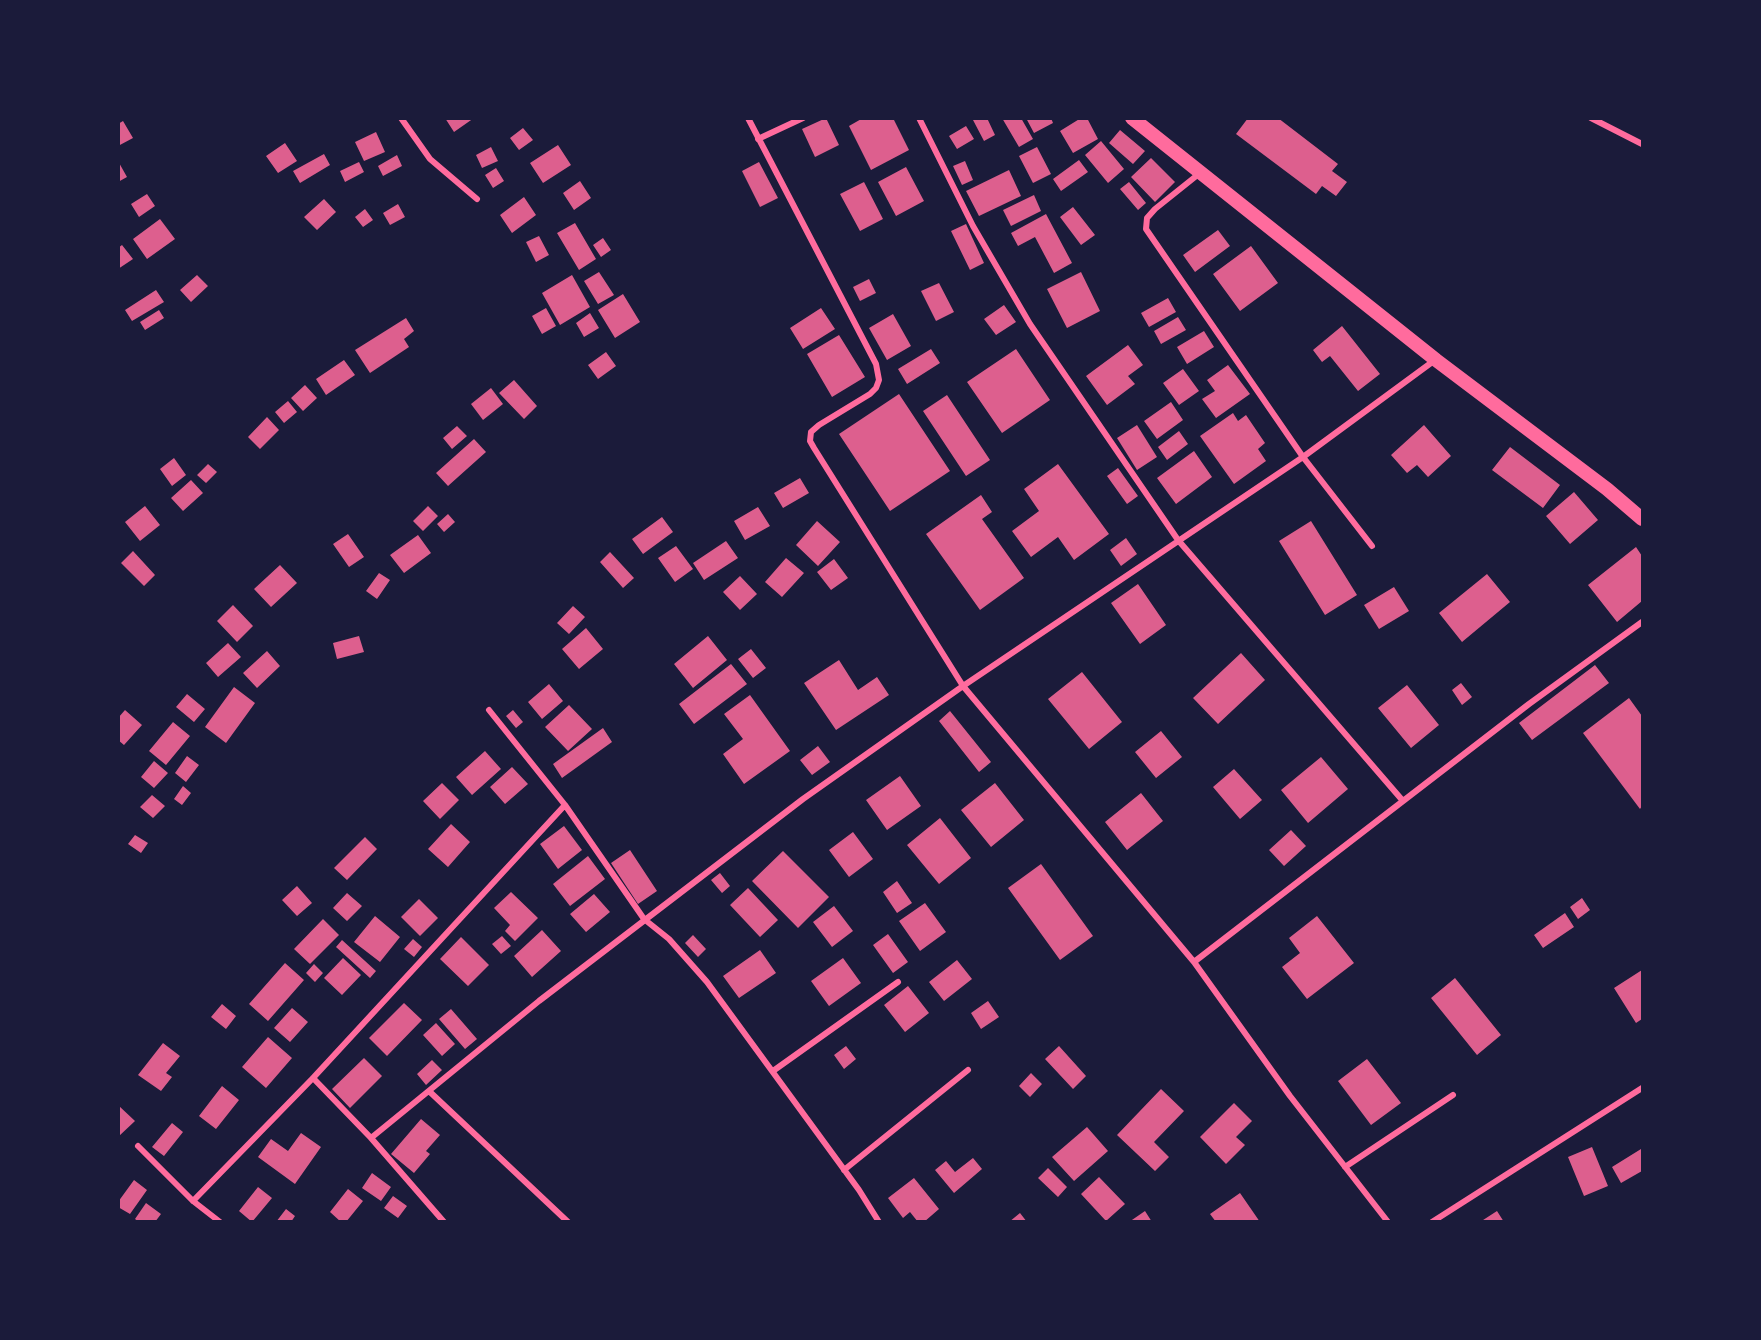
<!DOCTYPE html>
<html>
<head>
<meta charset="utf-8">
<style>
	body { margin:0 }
	#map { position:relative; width:1761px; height:1340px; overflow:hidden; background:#1b1b3a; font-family:Inter,sans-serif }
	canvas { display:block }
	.frame { position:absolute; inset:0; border:120px solid #1b1b3a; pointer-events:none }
</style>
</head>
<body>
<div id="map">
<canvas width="1761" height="1340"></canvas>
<div class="frame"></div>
</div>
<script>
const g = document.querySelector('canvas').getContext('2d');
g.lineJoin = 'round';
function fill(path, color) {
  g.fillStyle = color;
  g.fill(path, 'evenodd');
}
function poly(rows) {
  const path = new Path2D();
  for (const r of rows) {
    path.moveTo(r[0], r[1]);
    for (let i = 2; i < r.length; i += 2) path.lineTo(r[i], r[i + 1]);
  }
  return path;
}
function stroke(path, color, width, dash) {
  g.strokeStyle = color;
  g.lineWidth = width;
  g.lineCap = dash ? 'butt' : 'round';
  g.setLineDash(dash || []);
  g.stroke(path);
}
fill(poly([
	[445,118,474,118,454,132],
	[826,118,839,145,815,157,802,129],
	[863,118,893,118,909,150,871,170,849,126],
	[977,118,987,118,995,135,984,141,973,120],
	[1002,118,1021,118,1033,139,1019,147],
	[1026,118,1051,118,1053,123,1034,133],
	[1081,118,1087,118,1098,139,1073,153,1060,131],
	[1248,118,1278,118,1338,164,1332,171,1347,182,1336,196,1322,186,1316,194,1236,134],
	[123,121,133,138,118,146,118,124],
	[966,126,974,139,957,149,949,136],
	[523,128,533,140,519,150,510,138],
	[1120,130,1145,151,1133,164,1109,143],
	[376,132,385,152,364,161,355,142],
	[1101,141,1124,169,1108,183,1085,155],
	[285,143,297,161,278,173,266,156],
	[558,145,571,165,543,183,530,163],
	[491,147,498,161,482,168,476,155],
	[1037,147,1051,174,1033,183,1019,156],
	[324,154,330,165,300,183,293,171],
	[397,155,402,166,383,176,378,166],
	[1151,158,1175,182,1155,202,1131,177],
	[1079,160,1088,172,1061,191,1053,179],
	[118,161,127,177,118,182],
	[965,161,973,180,962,185,953,166],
	[359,162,364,172,345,182,340,171],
	[759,162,778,198,760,207,742,171],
	[906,167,924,201,896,216,878,182],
	[496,168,504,181,493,188,485,175],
	[1009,170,1021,196,979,216,966,191],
	[580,181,591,198,574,210,563,193],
	[864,182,883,219,860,231,840,194],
	[1129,182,1146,203,1138,210,1120,189],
	[147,194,155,206,139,217,131,204],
	[1034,195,1041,211,1011,226,1003,210],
	[524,197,536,215,512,233,500,215],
	[324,199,336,212,317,230,304,217],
	[398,204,405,217,390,225,383,213],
	[1073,207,1095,235,1081,245,1060,217],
	[365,209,373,220,363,227,355,217],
	[1046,214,1072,263,1054,273,1035,237,1018,246,1011,233],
	[160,219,175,239,147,259,133,239],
	[575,223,596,259,579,270,557,233],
	[966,224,984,263,970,270,951,231],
	[1218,230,1230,246,1195,272,1183,255],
	[539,236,549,255,536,262,526,242],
	[603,238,611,250,601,257,593,245],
	[122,245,133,259,118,269,118,248],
	[1251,246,1278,283,1240,311,1213,274],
	[599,272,614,295,598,304,584,281],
	[1081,272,1100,311,1067,328,1047,289],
	[197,275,208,286,191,302,180,290],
	[572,275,590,307,560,325,542,293],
	[869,279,876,293,860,301,853,287],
	[939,283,954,312,936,321,921,291],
	[156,290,164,302,132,321,125,310],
	[623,294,640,322,615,338,598,310],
	[1168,298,1176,312,1149,327,1141,313],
	[1004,305,1016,322,996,335,984,319],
	[546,308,556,326,542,334,532,316],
	[821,308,835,329,803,349,790,328],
	[159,310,164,318,145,330,140,322],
	[590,313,599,328,584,337,576,323],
	[893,314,911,346,887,360,869,328],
	[1178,317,1186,330,1161,344,1154,331],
	[406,318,414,331,404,339,409,347,370,373,355,350],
	[1342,326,1380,374,1358,391,1330,356,1322,362,1313,350],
	[1204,331,1214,347,1187,364,1177,347],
	[839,335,865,377,832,397,807,354],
	[1128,345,1143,365,1128,376,1135,384,1107,405,1086,376],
	[931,349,940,363,907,384,898,369],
	[1016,349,1050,400,1002,433,967,382],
	[606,352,616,366,598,379,588,365],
	[344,360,355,375,326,395,316,379],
	[1228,365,1250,394,1216,418,1202,399,1215,391,1207,380],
	[1183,369,1199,391,1179,405,1163,383],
	[514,380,537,406,524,419,499,393],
	[305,385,317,398,303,411,291,398],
	[491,388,503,404,483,420,471,404],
	[899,394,950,471,890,511,839,434],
	[947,395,990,460,966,476,923,411],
	[288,401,297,412,284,423,275,412],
	[1171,402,1183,420,1157,439,1144,421],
	[1233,413,1238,421,1246,415,1265,443,1258,449,1266,461,1234,484,1200,436],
	[267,417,279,430,260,449,248,437],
	[1137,425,1157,457,1137,470,1117,438],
	[1424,425,1451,456,1428,477,1417,465,1407,473,1391,455],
	[457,426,467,436,452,449,443,438],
	[1179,431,1188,444,1167,460,1158,447],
	[474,439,486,452,448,486,436,473],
	[1510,447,1560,485,1543,508,1492,470],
	[1194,451,1212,477,1176,504,1157,478],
	[174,458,186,475,172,486,160,469],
	[208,464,217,472,206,483,197,475],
	[1058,464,1109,534,1074,560,1058,537,1031,557,1012,531,1039,511,1024,489],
	[1118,468,1138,496,1127,504,1107,476],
	[800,478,809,493,783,508,774,493],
	[191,480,203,493,183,511,171,498],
	[1574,492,1598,520,1570,544,1546,516],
	[981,495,992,512,982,519,1024,578,980,610,926,534],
	[145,506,160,525,140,541,125,522],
	[428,506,438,516,423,531,413,521],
	[758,507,770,526,745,540,734,521],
	[448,514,455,522,444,532,437,524],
	[662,517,673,532,643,554,632,539],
	[817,521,840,542,818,566,796,545],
	[1311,521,1357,595,1325,615,1279,541],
	[348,534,364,557,349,567,333,544],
	[418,535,431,553,404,573,390,555],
	[1126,538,1137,554,1121,566,1110,550],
	[726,541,738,558,704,580,693,563],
	[676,546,693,569,675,582,658,558],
	[1636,547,1642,556,1642,601,1617,622,1588,585],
	[133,551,155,575,144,586,121,563],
	[610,552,634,578,623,588,600,562],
	[786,558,804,573,782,597,765,582],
	[834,559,848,578,831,590,817,572],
	[280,565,297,583,271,607,254,589],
	[379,573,390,580,377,599,366,591],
	[1487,574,1510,602,1462,642,1439,613],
	[740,576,757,594,740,610,723,592],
	[1138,584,1166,625,1140,644,1111,603],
	[1394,587,1409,611,1379,629,1364,605],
	[233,605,253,626,237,642,217,621],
	[573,606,585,617,569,634,557,623],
	[586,628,603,649,579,669,562,649],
	[359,636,364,652,337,659,333,643],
	[708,636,727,660,693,688,674,664],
	[228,643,241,657,218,677,206,663],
	[751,649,766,668,753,678,738,659],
	[267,651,280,666,257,688,243,673],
	[1241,653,1265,680,1218,724,1193,698],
	[839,660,858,690,877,677,889,695,836,730,804,683],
	[731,664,747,684,694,724,679,704],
	[1595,665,1609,683,1532,740,1519,723],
	[1082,672,1122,722,1089,749,1048,699],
	[1461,683,1472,697,1462,705,1452,690],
	[549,684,563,701,542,719,528,702],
	[1407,685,1439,725,1411,748,1378,708],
	[234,687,255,703,226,743,205,727],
	[187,694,205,709,194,722,176,707],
	[750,695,790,751,744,784,723,754,743,739,724,714],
	[1629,698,1642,716,1642,806,1640,809,1583,733],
	[569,705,592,729,568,751,545,727],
	[125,710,142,725,124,745,118,740,118,718],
	[513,710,523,722,516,728,506,716],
	[950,711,991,762,979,772,939,721],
	[173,722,190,736,166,765,149,751],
	[603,728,612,742,562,778,553,764],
	[1161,731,1182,757,1156,778,1135,752],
	[818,746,830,762,812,775,800,760],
	[485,751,501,769,472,795,456,777],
	[187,756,199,765,186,782,175,773],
	[1321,757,1348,789,1308,823,1281,790],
	[154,761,168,773,154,788,141,777],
	[512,767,528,784,505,804,490,787],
	[1234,769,1262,800,1240,819,1213,787],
	[900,776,921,806,887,830,866,800],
	[442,783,459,800,440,819,423,801],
	[995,783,1024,820,991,847,961,810],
	[183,786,191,793,182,805,174,799],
	[1141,793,1163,821,1127,850,1105,822],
	[152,795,165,806,153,818,140,807],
	[940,818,971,858,939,884,907,845],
	[451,824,470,842,448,867,428,849],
	[564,826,582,850,558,869,540,844],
	[1291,830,1306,846,1284,866,1269,850],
	[853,832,873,859,849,877,829,850],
	[135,835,148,843,141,853,128,844],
	[365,837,377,849,347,880,334,868],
	[630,850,657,891,638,904,611,863],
	[783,851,829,897,798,928,752,881],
	[588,856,605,879,570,906,553,884],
	[1041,864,1093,936,1060,960,1008,888],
	[720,873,730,886,722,893,711,880],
	[897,881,912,903,897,913,883,892],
	[297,886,312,903,297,916,282,900],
	[748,888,778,920,760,937,730,905],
	[511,892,538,918,515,941,505,931,510,925,494,908],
	[347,893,362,906,347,921,333,908],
	[594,894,610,912,586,932,570,914],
	[1582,898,1590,910,1578,919,1570,907],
	[419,899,438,918,420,936,401,917],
	[925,903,946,932,920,951,899,921],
	[834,906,853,931,832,947,813,922],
	[1565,913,1574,927,1543,948,1534,935],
	[375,916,400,937,380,962,354,942],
	[1317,916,1354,963,1307,999,1282,967,1300,953,1289,938],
	[323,919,339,935,310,964,294,949],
	[542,930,561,951,532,977,514,956],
	[888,934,908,962,893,973,873,945],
	[693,935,706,949,698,957,685,943],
	[502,936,511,946,501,954,492,944],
	[461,937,489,965,468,986,440,959],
	[413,939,422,947,414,957,404,949],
	[342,940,376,971,370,978,336,947],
	[760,950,776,973,739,998,723,976],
	[343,958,361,975,342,995,324,978],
	[843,958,861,983,829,1006,811,981],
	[957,960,972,979,944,1001,929,982],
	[285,963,304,980,268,1021,249,1004],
	[314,964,323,973,315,982,306,973],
	[1642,970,1642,1019,1636,1023,1614,988],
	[1455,978,1501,1035,1477,1055,1431,998],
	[908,986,929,1013,905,1032,884,1005],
	[988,1001,999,1017,981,1029,971,1013],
	[404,1003,422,1020,387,1056,369,1038],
	[222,1004,236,1016,226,1029,211,1017],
	[292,1008,308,1022,290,1042,274,1028],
	[451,1009,477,1039,465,1049,439,1019],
	[436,1023,455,1044,442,1056,423,1035],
	[268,1037,292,1058,266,1088,242,1067],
	[163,1043,180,1056,166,1073,172,1077,161,1091,138,1075],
	[846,1046,856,1059,844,1069,834,1055],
	[1059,1046,1086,1076,1073,1089,1045,1059],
	[364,1058,382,1076,350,1108,332,1089],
	[1367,1059,1401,1103,1371,1125,1338,1081],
	[432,1060,442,1070,426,1085,417,1074],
	[1031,1073,1042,1084,1030,1097,1019,1086],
	[222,1086,239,1100,216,1129,199,1116],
	[1161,1089,1184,1111,1154,1142,1169,1157,1155,1171,1117,1135],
	[1234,1103,1252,1121,1236,1137,1245,1145,1226,1164,1200,1137],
	[118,1105,135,1121,118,1137],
	[421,1119,440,1135,426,1151,430,1154,414,1173,391,1154],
	[172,1123,183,1132,164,1156,152,1147],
	[1087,1127,1108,1151,1074,1181,1052,1157],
	[301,1133,321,1147,295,1184,258,1157,271,1139,288,1151],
	[1592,1147,1608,1186,1584,1196,1568,1157],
	[1641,1149,1642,1171,1621,1183,1612,1167],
	[973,1158,982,1169,954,1193,935,1170,946,1161,955,1172],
	[1048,1168,1067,1187,1058,1197,1038,1178],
	[372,1173,391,1187,381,1201,362,1188],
	[1099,1177,1125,1204,1106,1221,1081,1194],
	[914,1178,939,1209,924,1222,918,1222,910,1212,903,1218,888,1198],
	[134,1180,147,1190,130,1214,118,1207,118,1202],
	[258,1187,272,1198,252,1222,239,1211],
	[348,1189,363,1201,346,1222,341,1222,330,1212],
	[1240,1193,1260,1222,1216,1222,1210,1214],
	[393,1196,407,1206,398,1218,384,1208],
	[146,1203,161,1214,155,1222,139,1222,135,1219],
	[286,1209,295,1216,291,1222,276,1222],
	[1145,1211,1152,1222,1129,1222],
	[1497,1211,1504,1222,1480,1222],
	[1020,1213,1027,1222,1009,1222]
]), '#dd5f8e');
stroke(poly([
	[401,118,430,159,477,199],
	[748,118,876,364,879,380,876,388,870,394,819,425,811,432,810,441,814,448,963,686,1194,962,1290,1096,1388,1222],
	[919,118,973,226,1030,324,1178,540,1403,801],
	[1591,118,1642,144],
	[758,139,803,118],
	[1200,173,1155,209,1147,218,1146,229,1303,457,1372,546],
	[489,710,565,805,644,919,669,939,707,982,859,1190,879,1222],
	[1194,962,1529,704,1642,622],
	[773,1071,898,982],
	[313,1078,371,1138,444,1222],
	[430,1092,568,1222],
	[371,1138,539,1001,803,799,963,686,1303,457,1435,360],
	[138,1146,193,1201,220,1222],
	[1345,1167,1453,1095],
	[844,1170,968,1070],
	[193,1201,313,1078,565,805],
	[1432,1222,1642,1088]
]), '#ff6b9d', 6);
stroke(poly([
	[1132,118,1436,360,1607,489,1642,519]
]), '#ff6b9d', 14);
</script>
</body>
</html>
